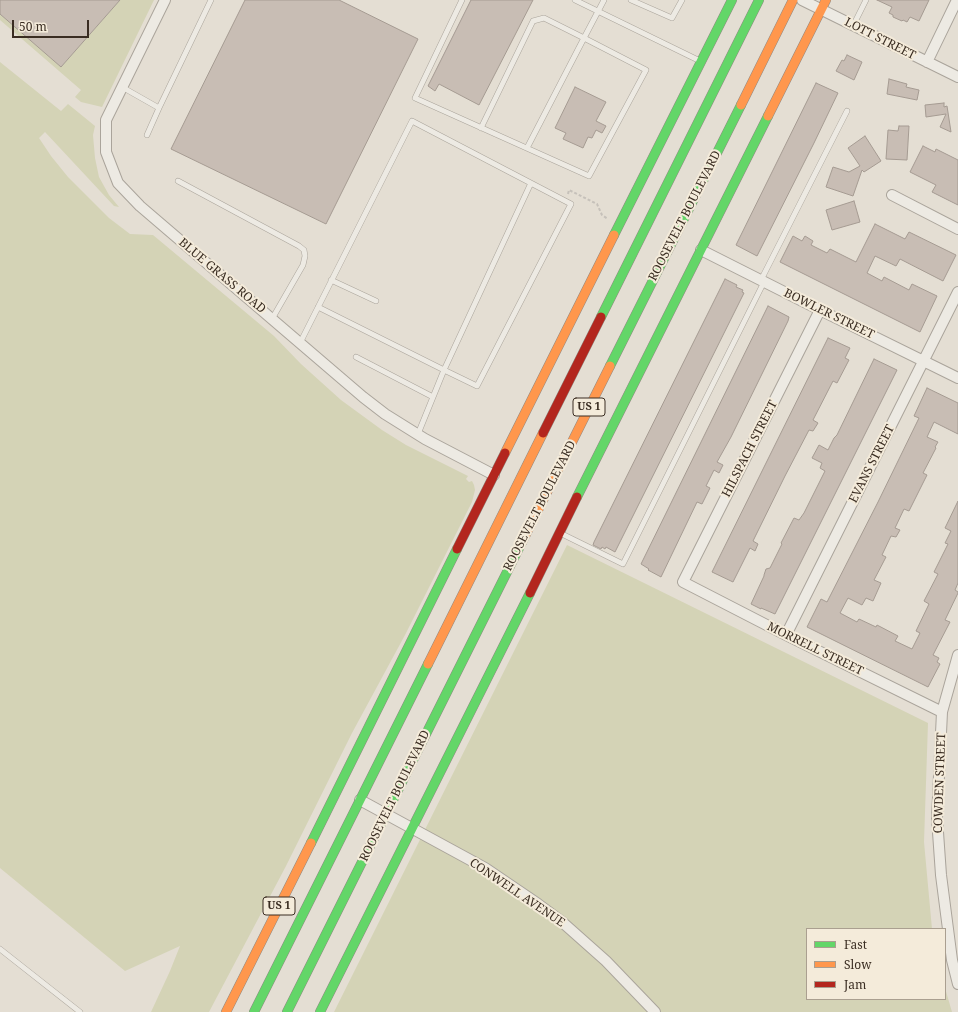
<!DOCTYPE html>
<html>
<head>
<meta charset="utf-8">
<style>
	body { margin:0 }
	#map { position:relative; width:958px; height:1012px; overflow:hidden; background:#e4ded3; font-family:"Noto Serif",serif }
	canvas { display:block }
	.legend { position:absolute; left:806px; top:928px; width:140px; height:72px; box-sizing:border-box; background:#f4ebda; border:1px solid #aa9f90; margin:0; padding:5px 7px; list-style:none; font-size:12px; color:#3a2d22 }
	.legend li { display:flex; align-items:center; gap:8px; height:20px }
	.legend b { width:20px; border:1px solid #aa9f90 }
	.scale { position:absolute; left:12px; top:20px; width:77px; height:18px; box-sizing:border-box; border:2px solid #3a2d22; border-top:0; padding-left:5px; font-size:12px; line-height:14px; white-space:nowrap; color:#3a2d22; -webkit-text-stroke:3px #f4ebda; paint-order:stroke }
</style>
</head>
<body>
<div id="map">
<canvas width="958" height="1012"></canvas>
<ul class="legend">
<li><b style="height:5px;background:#63d668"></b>Fast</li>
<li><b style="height:5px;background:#ff974d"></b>Slow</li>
<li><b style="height:5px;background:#b3261e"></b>Jam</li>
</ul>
<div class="scale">50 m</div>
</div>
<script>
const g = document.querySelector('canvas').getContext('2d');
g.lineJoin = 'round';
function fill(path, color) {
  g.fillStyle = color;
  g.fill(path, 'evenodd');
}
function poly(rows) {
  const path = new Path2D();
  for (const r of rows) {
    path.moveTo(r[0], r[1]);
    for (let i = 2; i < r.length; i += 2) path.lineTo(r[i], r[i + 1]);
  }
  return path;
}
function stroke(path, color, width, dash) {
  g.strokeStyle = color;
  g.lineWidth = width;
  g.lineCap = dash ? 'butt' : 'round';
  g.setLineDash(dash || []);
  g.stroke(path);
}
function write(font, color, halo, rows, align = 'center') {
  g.font = font + ' "Noto Serif",serif';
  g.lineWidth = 4;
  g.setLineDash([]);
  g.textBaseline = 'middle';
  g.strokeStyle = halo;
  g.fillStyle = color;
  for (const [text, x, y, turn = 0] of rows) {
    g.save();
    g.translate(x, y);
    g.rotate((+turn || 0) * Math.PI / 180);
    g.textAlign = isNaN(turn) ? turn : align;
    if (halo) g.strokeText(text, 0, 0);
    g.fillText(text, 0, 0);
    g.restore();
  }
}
fill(poly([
	[120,0,154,0,102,107,81,102,75,97,81,90,0,20,0,14,61,67],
	[0,62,61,111,68,104,95,126,93,135,95,158,99,177,109,195,119,207,114,206,45,132,39,138,51,156,68,177,109,218,130,234,153,235,274,336,301,364,341,400,382,430,406,445,468,476,466,479,469,482,472,481,474,485,475,490,472,502,405,635,352,733,286,866,209,1012,151,1012,170,971,180,946,125,971,0,868],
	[567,545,928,723,924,842,932,929,807,929,807,999,945,999,945,988,952,1012,334,1012]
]), '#d4d3b6');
const building = poly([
	[0,0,120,0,61,67,0,14,0,0],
	[245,0,339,0,418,39,326,224,171,149,245,0],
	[471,0,533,0,479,105,439,84,435,91,428,86,471,0],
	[877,0,929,0,919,21,910,17,907,22,903,20,902,21,893,17,893,15,889,13,892,7,877,0],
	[847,55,862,62,854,80,836,71,842,60,844,61,847,55],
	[889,79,907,84,906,87,919,90,917,100,887,94,889,79],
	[816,83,838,93,814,143,757,256,736,245,816,83],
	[575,87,606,102,596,121,606,126,602,133,596,130,592,138,588,137,583,148,563,139,566,133,555,128,575,87],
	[944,103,944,107,947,106,951,132,940,127,946,114,926,117,925,105,944,103],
	[899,126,909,126,907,160,886,159,888,130,898,131,899,126],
	[865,136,881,161,864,172,862,170,853,196,826,187,833,167,849,172,860,166,848,148,865,136],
	[923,146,935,152,936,149,958,160,958,205,932,192,936,185,910,172,923,146],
	[854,201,860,222,832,230,826,210,854,201],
	[875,224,905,239,909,232,956,255,943,281,900,259,896,266,875,256,867,273,882,281,884,277,909,290,912,284,937,296,920,332,780,262,793,236,802,241,805,236,813,241,811,245,827,253,830,249,856,262,875,224],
	[725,279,737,285,736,287,743,290,742,292,744,293,615,552,606,547,605,549,602,547,601,549,593,545,594,542,725,279],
	[768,306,789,317,788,321,731,437,717,462,723,465,719,473,714,470,706,486,710,488,702,504,697,502,661,577,648,570,649,569,641,564,768,306],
	[828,338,850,348,845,358,849,360,837,383,833,381,813,420,818,423,813,431,809,430,785,476,753,541,758,544,755,551,750,548,733,582,712,572,828,338],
	[874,359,897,370,775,614,761,608,761,609,751,604,764,576,764,575,766,569,770,568,782,544,781,543,794,518,799,520,804,513,825,471,820,468,822,463,812,458,819,445,828,450,834,438,837,435,874,359],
	[927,388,958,403,958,434,934,422,927,437,938,442,935,447,936,448,923,473,927,475,909,511,904,509,895,528,900,530,896,537,891,536,882,555,886,557,874,580,881,583,873,601,866,598,862,605,848,598,840,613,857,622,859,619,876,627,877,625,898,636,895,641,912,649,920,633,916,631,929,604,924,601,938,574,934,572,948,544,945,543,951,531,945,528,958,501,958,583,955,590,958,592,958,593,945,620,950,622,933,655,939,658,937,662,940,664,928,687,807,627,821,599,827,602,878,502,919,418,914,416,927,388]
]);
fill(building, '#c8bdb4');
stroke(building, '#a59b92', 1);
const lane = poly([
	[462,0,415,98,589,176,646,70,584,38,604,0],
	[575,0,698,60],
	[631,0,672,18,682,0],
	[853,26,866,0],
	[122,87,159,108,211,0],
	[481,128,533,21,544,18,584,38,527,148],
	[147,135,159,108],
	[178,181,299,246,304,250,305,256,303,265,272,319],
	[331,280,376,301],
	[761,280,847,111],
	[318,307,444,370,531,183],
	[300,343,412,121,571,204,477,386,444,370,418,434],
	[356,357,433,397],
	[562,534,623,564,764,282],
	[0,949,80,1012]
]);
const street = poly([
	[165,0,106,120,106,152,118,183,140,206,363,397,385,414,425,439,494,475],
	[802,0,958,77],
	[927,62,957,0],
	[892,195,958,229],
	[701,250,820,310,958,378],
	[820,310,683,582,786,635,942,712],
	[786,635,958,292],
	[958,655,942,712,937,818,941,875,952,960,958,984],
	[360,800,485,868,538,904,561,921,606,961,655,1012]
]);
const fast = poly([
	[614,235,732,0],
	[601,317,759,0],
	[610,366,741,105],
	[577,497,768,116],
	[311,843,457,549],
	[254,1012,428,664],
	[287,1012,522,542],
	[320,1012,530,593]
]);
const slow = poly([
	[741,105,793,0],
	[768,116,826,0],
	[505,453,614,235],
	[522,542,610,366],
	[428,664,543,433],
	[226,1012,311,843]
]);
const jam = poly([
	[543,433,601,317],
	[457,549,505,453],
	[530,593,577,497]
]);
stroke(lane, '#aaa49b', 6);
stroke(street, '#aaa49b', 12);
stroke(fast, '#908982', 10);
stroke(slow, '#908982', 10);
stroke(jam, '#908982', 10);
stroke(poly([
	[568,194,569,190,597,204,602,215,608,219]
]), '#c6c1ba', 2, [3, 2]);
stroke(lane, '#edeae3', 5);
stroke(street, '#edeae3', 10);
stroke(fast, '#63d668', 9);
stroke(slow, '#ff974d', 9);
stroke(jam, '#b3261e', 9);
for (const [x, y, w] of [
	[589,407,32],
	[279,906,32]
]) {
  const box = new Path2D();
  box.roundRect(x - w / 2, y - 9, w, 18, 3);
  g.fillStyle = '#f4ebda';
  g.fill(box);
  stroke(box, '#3a2d22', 1);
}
write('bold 11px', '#3a2d22', null, [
	["US 1",589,407],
	["US 1",279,906]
]);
write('12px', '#3a2d22', '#f4ebda', [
	["LOTT STREET",880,39,27],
	["ROOSEVELT BOULEVARD",685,216,-63],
	["BLUE GRASS ROAD",222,276,40],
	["BOWLER STREET",829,314,26],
	["HILSPACH STREET",750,449,-63],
	["EVANS STREET",872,464,-63],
	["ROOSEVELT BOULEVARD",540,506,-63],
	["MORRELL STREET",815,649,26],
	["COWDEN STREET",940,783,-88],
	["ROOSEVELT BOULEVARD",395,796,-64],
	["CONWELL AVENUE",517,893,34]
]);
</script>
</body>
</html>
